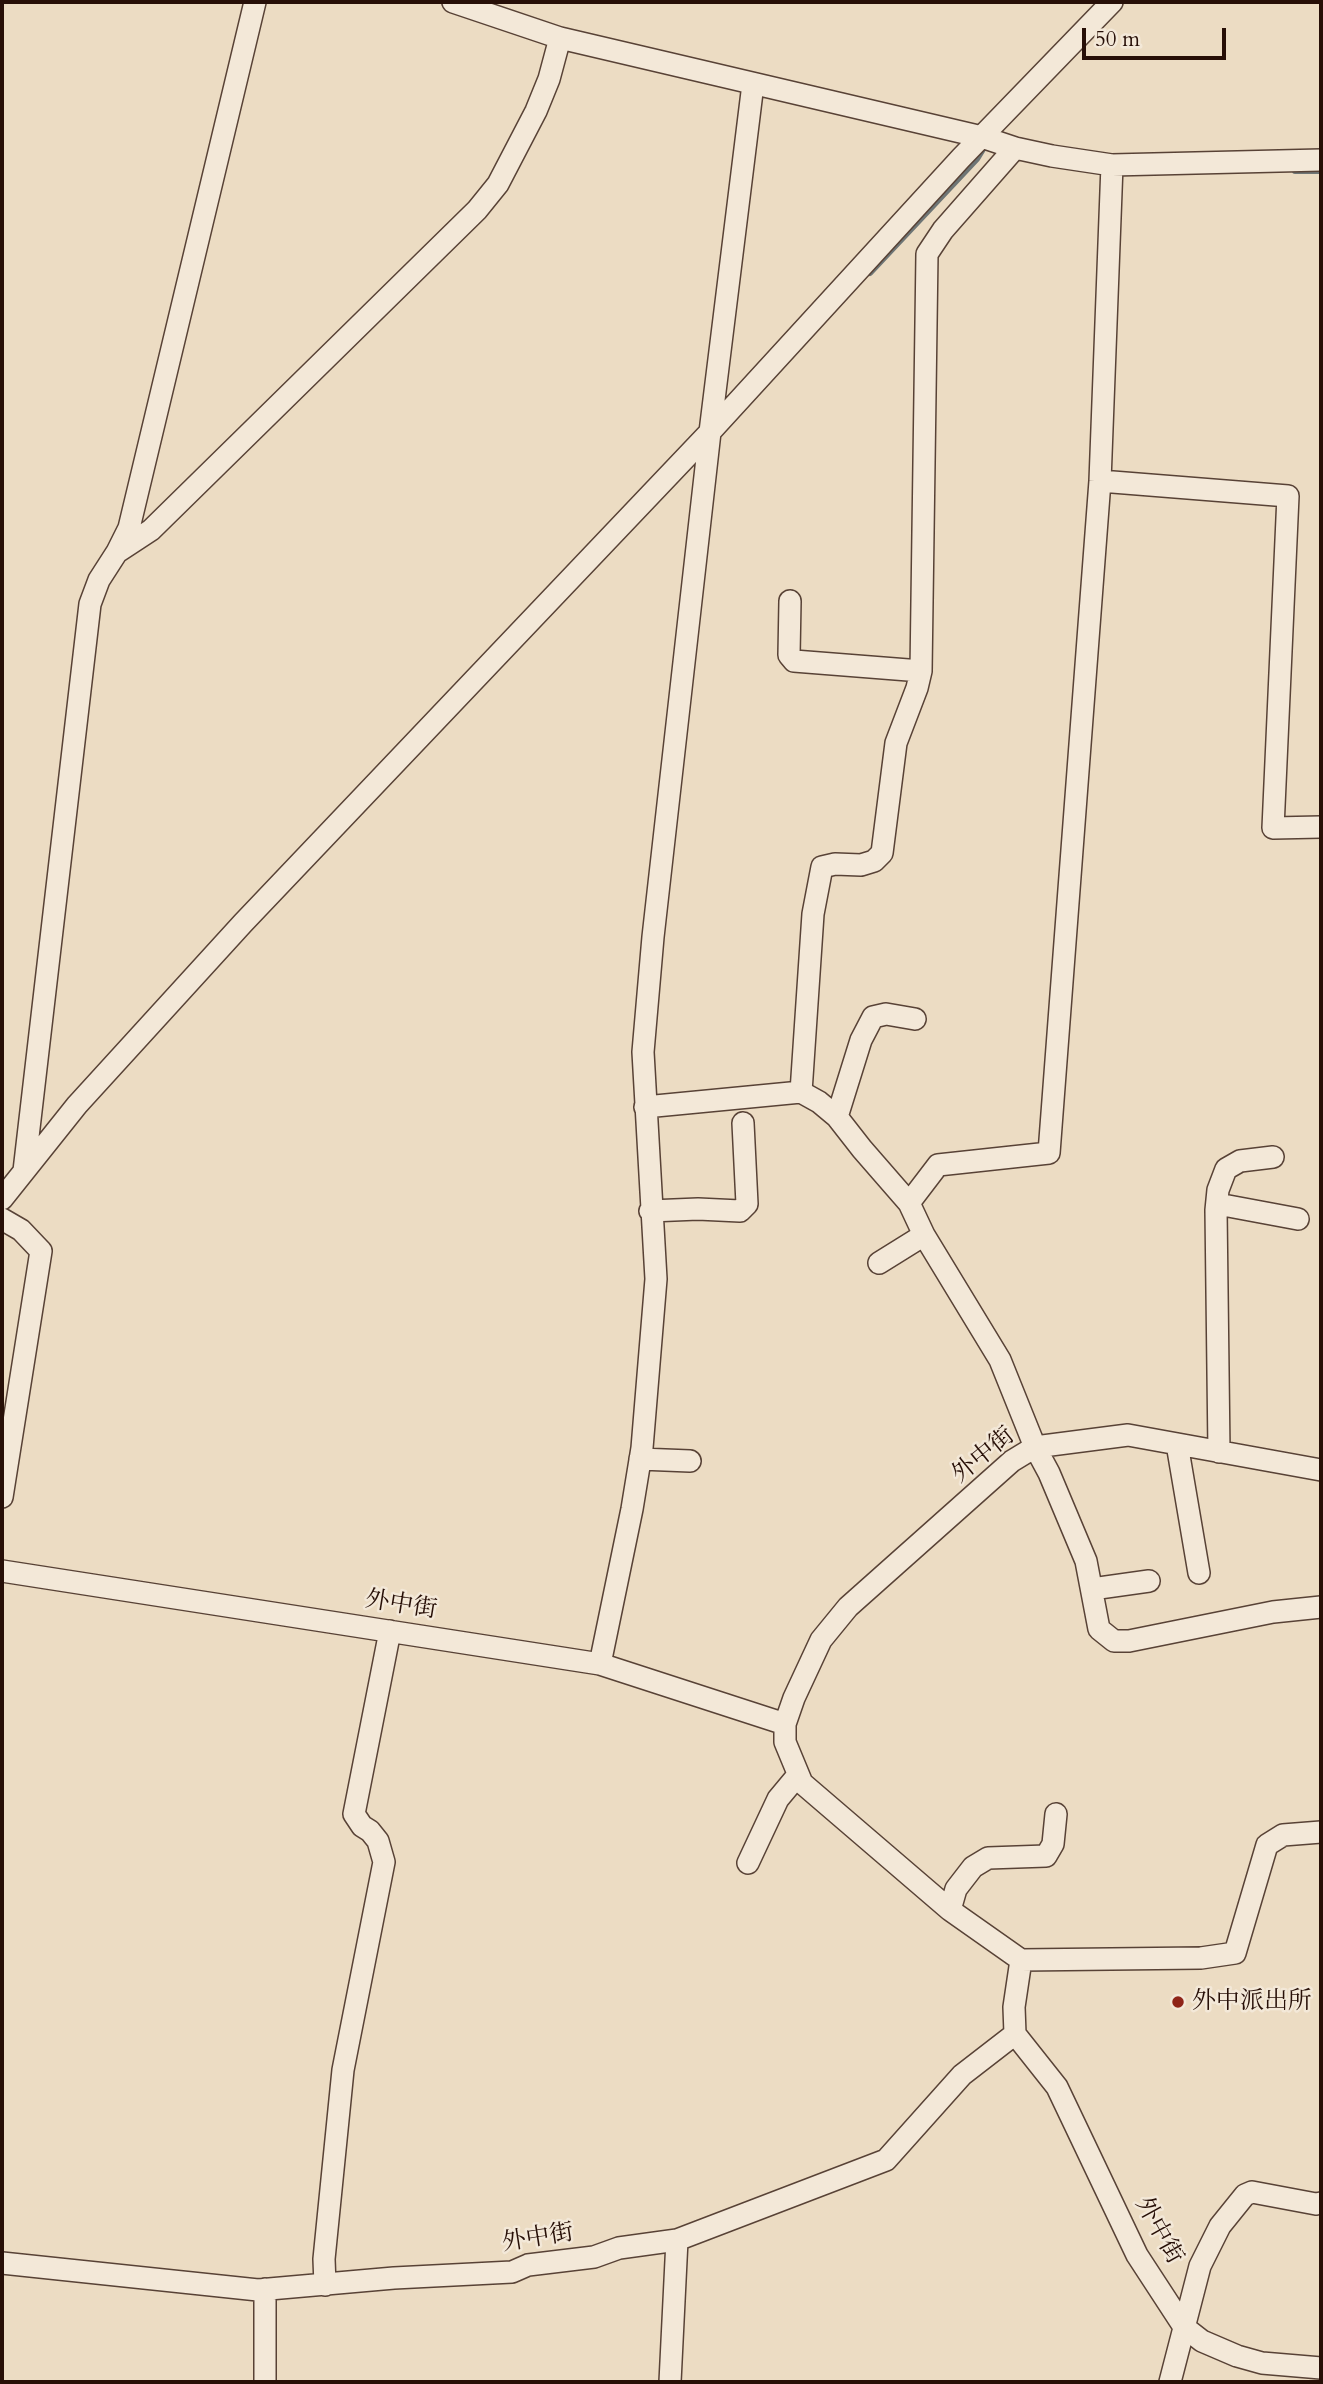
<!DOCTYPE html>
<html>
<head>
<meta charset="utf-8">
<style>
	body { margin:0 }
	#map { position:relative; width:1323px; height:2384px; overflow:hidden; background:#ecdcc3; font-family:Cardo,serif }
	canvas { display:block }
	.frame { position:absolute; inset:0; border:4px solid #270f07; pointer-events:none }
	.scale { position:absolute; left:1082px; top:28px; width:144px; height:32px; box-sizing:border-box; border:4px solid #270f07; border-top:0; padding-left:9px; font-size:21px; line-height:24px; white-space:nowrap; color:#270f07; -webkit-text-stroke:5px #f3e8d8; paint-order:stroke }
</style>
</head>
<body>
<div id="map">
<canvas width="1323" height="2384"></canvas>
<div class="frame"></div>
<div class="scale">50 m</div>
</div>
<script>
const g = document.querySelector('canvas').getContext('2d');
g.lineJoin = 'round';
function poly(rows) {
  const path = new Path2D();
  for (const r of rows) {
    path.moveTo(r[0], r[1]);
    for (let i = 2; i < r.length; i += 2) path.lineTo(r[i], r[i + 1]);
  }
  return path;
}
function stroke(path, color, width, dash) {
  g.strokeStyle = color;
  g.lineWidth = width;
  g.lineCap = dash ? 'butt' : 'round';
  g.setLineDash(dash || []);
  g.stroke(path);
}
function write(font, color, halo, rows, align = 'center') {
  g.font = font + ' Cardo,"Noto Serif TC",serif';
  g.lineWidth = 5;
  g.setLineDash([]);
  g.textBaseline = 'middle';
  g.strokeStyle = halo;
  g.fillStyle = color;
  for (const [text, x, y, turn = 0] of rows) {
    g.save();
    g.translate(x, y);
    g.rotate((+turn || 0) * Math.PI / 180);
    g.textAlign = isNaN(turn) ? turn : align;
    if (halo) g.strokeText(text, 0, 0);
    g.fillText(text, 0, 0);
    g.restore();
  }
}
stroke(poly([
	[1295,171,1321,171],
	[870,273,977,159,985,146]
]), '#6e7575', 6);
const minor = poly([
	[453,2,560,38,982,137,1015,148,1052,156,1112,165,1321,160],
	[1015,148,943,230,927,254,921,671,917,688,896,743,882,853,874,861,861,865,835,864,822,867,813,914,801,1092,819,1102,837,1117,862,1149,909,1203,924,1235,1000,1360,1035,1447,1049,1473,1086,1561,1099,1629,1114,1641,1129,1641,1273,1612,1321,1607],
	[1100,481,1288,496,1273,828,1321,827],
	[119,551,151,530,477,210,498,184,536,111,549,79,560,38],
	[790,601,789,655,794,661,921,671],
	[645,1107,801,1092],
	[837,1117,861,1040,873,1017,886,1014,915,1019],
	[24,1171,90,604,99,580,117,552,129,528,255,2],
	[2,1199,77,1105,243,923,710,432,961,158,1112,2],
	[909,1203,938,1165,1049,1153,1100,481,1112,165],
	[1216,1210,1218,1190,1226,1169,1240,1161,1273,1157],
	[650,1211,698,1209,740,1211,747,1204,743,1123],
	[2,1219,21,1230,41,1251,2,1497],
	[879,1263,924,1235],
	[1177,1444,1199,1573],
	[1219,1452,1216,1210,1223,1205,1298,1219],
	[640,1459,690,1461],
	[2,1571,600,1664,785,1724],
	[1092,1589,1149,1581],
	[600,1664,632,1509,642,1448,656,1279,643,1052,653,937,710,432,753,84],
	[748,1863,778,1799,798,1775],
	[950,1910,956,1889,973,1867,988,1858,1046,1856,1053,1844,1056,1814],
	[1021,1960,950,1910,802,1783,785,1742,785,1724,794,1698,821,1640,848,1607,1012,1461,1035,1447,1128,1435,1321,1470],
	[1015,2034,1057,2087,1137,2255,1184,2327,1202,2341,1237,2356,1262,2363,1321,2368],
	[2,2263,258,2290,394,2278,512,2272,528,2265,594,2257,619,2248,677,2240,886,2160,962,2075,1015,2034,1014,2007,1021,1960,1201,1958,1235,1953,1267,1845,1283,1835,1321,1832],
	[325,2285,324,2259,343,2070,384,1862,378,1841,370,1831,362,1826,354,1814,390,1631],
	[265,2382,265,2289],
	[670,2382,677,2240],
	[1170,2382,1200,2266,1220,2226,1245,2195,1252,2192,1316,2204,1321,2203]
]);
stroke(minor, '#584236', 24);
stroke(minor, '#f3e8d8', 21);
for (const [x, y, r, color] of [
	[1178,2002,7,"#8f2418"]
]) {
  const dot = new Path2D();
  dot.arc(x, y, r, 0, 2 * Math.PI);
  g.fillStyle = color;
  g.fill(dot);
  stroke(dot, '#f3e8d8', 2.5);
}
write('24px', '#270f07', '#f3e8d8', [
	["外中街",984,1456,-39],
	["外中街",401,1606,9],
	["外中街",1158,2231,61],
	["外中街",538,2239,-9]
]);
write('24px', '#270f07', '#f3e8d8', [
	["外中派出所",1192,2002]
], 'left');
</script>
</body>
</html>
